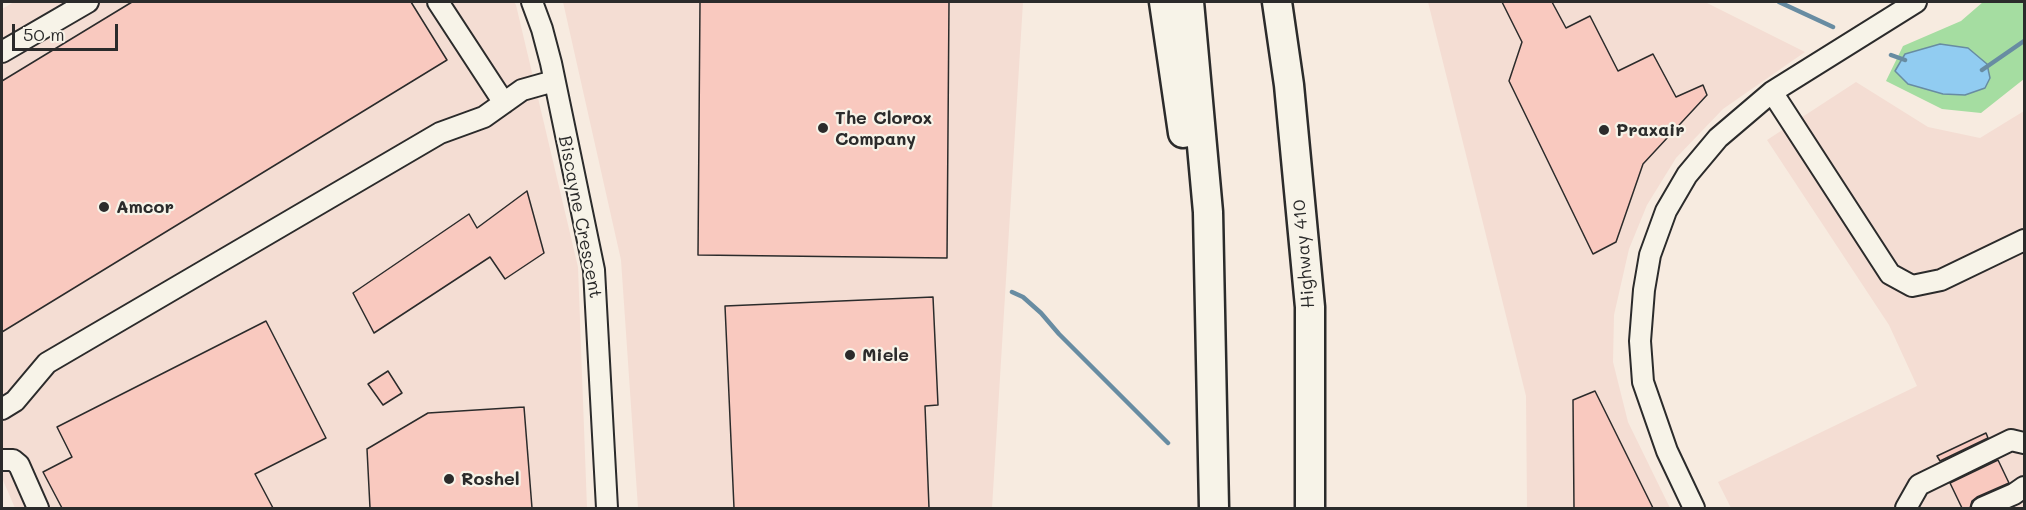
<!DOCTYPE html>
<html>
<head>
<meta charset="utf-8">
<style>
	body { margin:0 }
	#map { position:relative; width:2026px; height:510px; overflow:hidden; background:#f7ebe0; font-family:Mali,sans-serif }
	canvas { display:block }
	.frame { position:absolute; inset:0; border:3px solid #2b2b2b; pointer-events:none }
	.scale { position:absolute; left:12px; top:24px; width:106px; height:27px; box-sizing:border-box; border:3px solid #2b2b2b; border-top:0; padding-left:8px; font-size:18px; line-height:21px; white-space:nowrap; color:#2b2b2b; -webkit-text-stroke:4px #f7f3e8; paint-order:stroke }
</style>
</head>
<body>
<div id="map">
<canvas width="2026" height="510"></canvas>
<div class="frame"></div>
<div class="scale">50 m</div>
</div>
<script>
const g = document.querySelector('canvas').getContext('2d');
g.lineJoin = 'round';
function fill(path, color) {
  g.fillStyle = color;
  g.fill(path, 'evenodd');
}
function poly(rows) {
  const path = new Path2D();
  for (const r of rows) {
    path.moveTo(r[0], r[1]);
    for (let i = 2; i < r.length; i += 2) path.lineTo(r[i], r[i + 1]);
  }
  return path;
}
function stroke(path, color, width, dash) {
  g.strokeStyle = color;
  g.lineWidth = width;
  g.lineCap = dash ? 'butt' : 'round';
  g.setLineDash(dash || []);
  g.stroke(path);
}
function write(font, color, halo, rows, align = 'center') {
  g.font = font + ' Mali,sans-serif';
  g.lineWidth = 4.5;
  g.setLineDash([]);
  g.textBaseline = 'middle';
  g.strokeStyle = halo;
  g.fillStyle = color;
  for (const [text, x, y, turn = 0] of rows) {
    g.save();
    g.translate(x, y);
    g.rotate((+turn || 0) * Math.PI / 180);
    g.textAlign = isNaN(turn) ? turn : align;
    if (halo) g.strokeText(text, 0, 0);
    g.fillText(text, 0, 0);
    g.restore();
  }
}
fill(poly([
	[14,2,514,2,516,5,578,267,587,508,15,508,2,478,2,9],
	[563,2,1023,2,992,508,638,508,621,260],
	[1428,2,1705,2,1805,52,1723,109,1676,158,1647,205,1629,249,1614,315,1613,362,1628,422,1670,508,1527,508,1526,396],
	[1856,82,1928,127,1980,138,2024,111,2024,508,1731,508,1718,482,1917,386,1889,325,1767,140]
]), '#f4ddd3');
fill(poly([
	[1983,2,2024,2,2024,79,1981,113,1942,109,1886,81,1903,46,1961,21]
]), '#a5dda1');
const water = poly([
	[1940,44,1968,48,1987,64,1990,78,1985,88,1965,95,1943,94,1908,84,1895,71,1905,54,1940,44]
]);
fill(water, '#91ccf1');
stroke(water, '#688ca2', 1.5);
stroke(poly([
	[1779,2,1833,27],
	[1891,55,1905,60],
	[1982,70,2024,41],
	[1012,292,1023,297,1041,313,1059,334,1168,443]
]), '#688ca2', 4.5);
const building = poly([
	[132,2,411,2,447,60,2,332,2,81,132,2],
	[700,2,949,2,947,258,698,255,700,2],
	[1502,2,1552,2,1566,28,1590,16,1618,71,1653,54,1676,97,1703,85,1707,95,1643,164,1616,242,1593,254,1509,81,1522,42,1502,2],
	[527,191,544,253,505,279,490,257,374,333,353,293,469,214,477,228,527,191],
	[933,297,938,405,925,406,929,508,734,508,725,306,933,297],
	[266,321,326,438,255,474,273,508,62,508,43,472,72,457,57,427,266,321],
	[388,371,402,393,383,405,368,384,388,371],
	[1595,391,1653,508,1574,508,1573,400,1595,391],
	[524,407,532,508,370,508,367,449,428,413,524,407],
	[1986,433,1988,438,1940,461,1937,456,1986,433],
	[1998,460,2009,483,1977,497,1972,501,1970,508,1962,508,1950,483,1998,460]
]);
fill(building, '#f9c9bf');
stroke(building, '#2b2b2b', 1.5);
const minor = poly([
	[438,2,504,103],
	[532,2,542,29,551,63,594,270,607,508],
	[2,52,88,2],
	[1772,92,1890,274,1912,286,1941,280,2024,240],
	[2,409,15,401,47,363,440,133,484,117,522,90,554,81],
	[2,460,13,460,19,465,38,508],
	[1694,508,1667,451,1643,382,1640,341,1644,290,1650,255,1666,211,1687,175,1718,138,1772,92,1916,2],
	[1906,508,1919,485,2011,440,2024,443],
	[1982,508,2014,494,2024,487]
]);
const highway = poly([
	[1164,2,1183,133],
	[1189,2,1208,212,1214,508],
	[1277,2,1289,85,1310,307,1310,508]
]);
stroke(minor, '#2b2b2b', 24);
stroke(highway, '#2b2b2b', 33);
stroke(minor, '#f7f3e8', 20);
stroke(highway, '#f7f3e8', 28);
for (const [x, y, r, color] of [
	[823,128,6,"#2b2b2b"],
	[1604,130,6,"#2b2b2b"],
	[104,207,6,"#2b2b2b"],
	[850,355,6,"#2b2b2b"],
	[449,479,6,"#2b2b2b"]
]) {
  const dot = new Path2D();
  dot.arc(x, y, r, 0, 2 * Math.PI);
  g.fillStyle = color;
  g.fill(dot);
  stroke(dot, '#f7f3e8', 2);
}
write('bold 18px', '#2b2b2b', '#f7f3e8', [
	["The Clorox",835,118],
	["Company",835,139],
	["Praxair",1616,130],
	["Amcor",116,207],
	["Miele",862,355],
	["Roshel",461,479]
], 'left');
write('18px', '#2b2b2b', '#f7f3e8', [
	["Biscayne Crescent",580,217,79],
	["Highway 410",1304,254,-95]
]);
</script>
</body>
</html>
